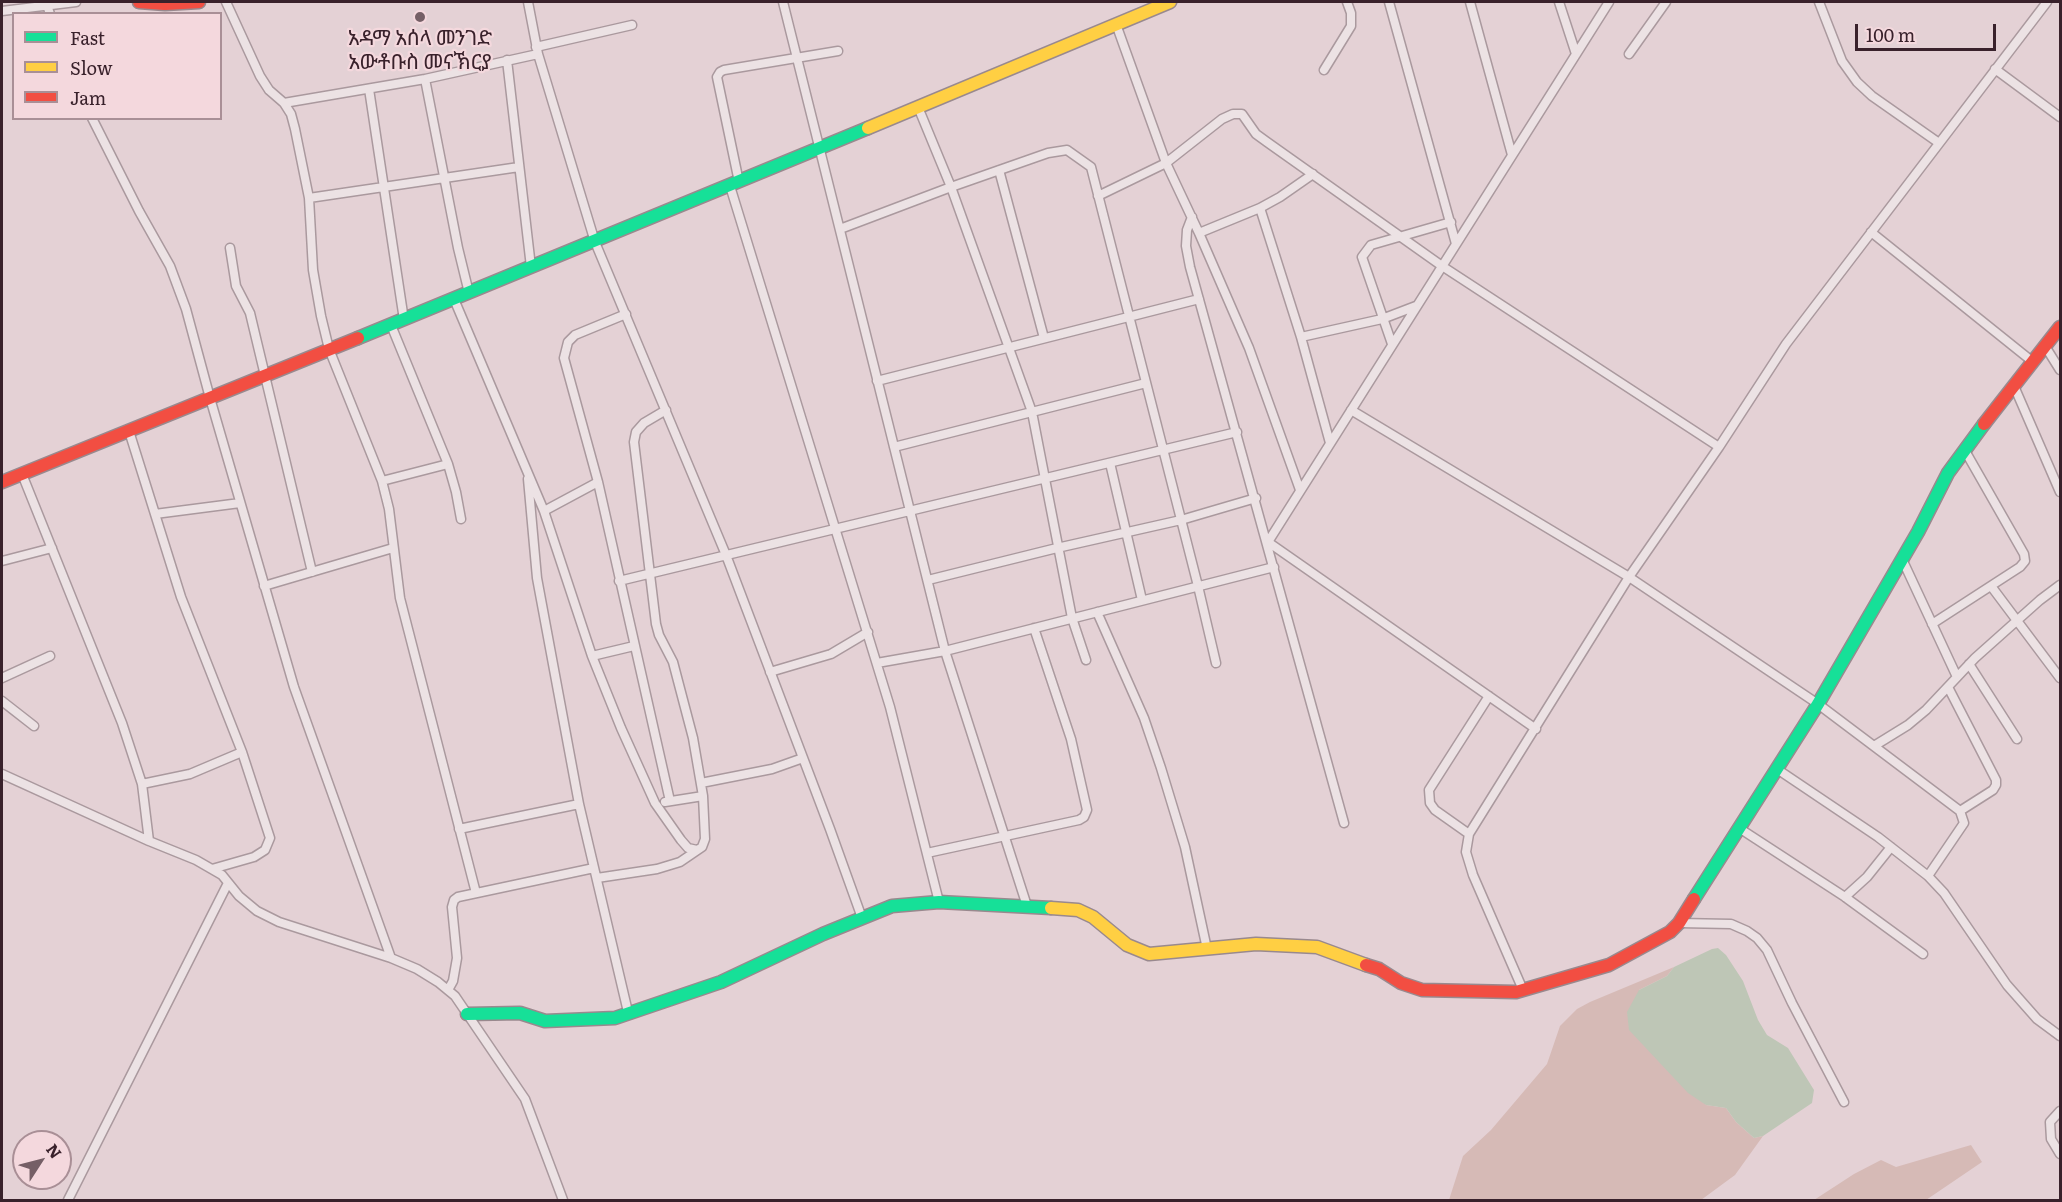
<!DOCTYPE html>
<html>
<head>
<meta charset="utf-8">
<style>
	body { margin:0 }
	#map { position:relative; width:2062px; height:1202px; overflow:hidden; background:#e4d1d5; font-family:Literata,serif }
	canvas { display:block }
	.frame { position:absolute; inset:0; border:3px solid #39212b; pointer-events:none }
	.legend { position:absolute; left:12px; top:12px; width:210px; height:108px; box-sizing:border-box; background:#f4d8dd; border:2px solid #a98f96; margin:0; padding:8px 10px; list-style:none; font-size:18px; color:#39212b }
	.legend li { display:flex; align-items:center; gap:12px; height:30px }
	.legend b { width:30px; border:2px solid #a98f96 }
	.north { position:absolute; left:12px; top:1130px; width:60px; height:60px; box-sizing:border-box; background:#f4d8dd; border:2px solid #a98f96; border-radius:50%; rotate:54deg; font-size:16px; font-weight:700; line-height:24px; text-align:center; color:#39212b }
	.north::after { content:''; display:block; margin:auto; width:21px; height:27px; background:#755f66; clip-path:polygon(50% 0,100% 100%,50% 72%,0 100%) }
	.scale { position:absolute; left:1855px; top:24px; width:141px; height:27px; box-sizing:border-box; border:3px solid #39212b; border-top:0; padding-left:8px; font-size:18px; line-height:21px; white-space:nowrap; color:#39212b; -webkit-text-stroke:4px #f4d8dd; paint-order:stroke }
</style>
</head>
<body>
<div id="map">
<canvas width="2062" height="1202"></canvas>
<div class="frame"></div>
<ul class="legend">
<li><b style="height:8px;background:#16e098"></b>Fast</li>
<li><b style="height:8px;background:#ffcf43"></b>Slow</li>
<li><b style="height:8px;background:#f24e42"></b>Jam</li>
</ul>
<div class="north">N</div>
<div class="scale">100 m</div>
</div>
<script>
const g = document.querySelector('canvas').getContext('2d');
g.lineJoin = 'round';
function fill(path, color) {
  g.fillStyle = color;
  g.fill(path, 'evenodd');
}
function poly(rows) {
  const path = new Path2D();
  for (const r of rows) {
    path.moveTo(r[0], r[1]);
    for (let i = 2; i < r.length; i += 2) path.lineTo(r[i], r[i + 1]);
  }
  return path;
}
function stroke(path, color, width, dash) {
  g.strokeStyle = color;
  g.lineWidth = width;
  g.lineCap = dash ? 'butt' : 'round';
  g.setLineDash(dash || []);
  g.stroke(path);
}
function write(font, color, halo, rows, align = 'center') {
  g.font = font + ' Literata,"Noto Sans Ethiopic",serif';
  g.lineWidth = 4.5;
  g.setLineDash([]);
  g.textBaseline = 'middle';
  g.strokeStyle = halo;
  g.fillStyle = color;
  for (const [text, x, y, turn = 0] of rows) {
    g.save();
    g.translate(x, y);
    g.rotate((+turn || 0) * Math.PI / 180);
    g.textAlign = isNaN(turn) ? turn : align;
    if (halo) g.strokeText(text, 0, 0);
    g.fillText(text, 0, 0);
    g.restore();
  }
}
fill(poly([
	[1674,967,1667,976,1639,990,1706,1105,1726,1108,1736,1122,1754,1138,1763,1136,1735,1175,1701,1200,1449,1200,1463,1156,1491,1130,1547,1064,1560,1026,1577,1009,1590,1002],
	[1971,1145,1982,1162,1926,1200,1814,1200,1854,1174,1881,1160,1896,1167]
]), '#d6bab6');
fill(poly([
	[1718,948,1726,955,1743,981,1758,1020,1767,1035,1788,1048,1814,1090,1812,1103,1763,1136,1754,1138,1736,1122,1726,1108,1706,1105,1688,1093,1629,1030,1627,1012,1639,990,1667,976,1674,967,1712,949]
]), '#bec6b6');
const street = poly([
	[226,2,260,76,269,90,284,103,291,114,295,129,309,198,313,270,321,316,329,349,382,481,389,509,400,598,476,893],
	[528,2,538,54,595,242,726,555,830,829,862,918],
	[783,2,945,651,1027,906],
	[1389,2,1456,244],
	[1470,2,1512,155],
	[1559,2,1576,54],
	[1819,2,1842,61,1857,82,1872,96,1939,143],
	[47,5,50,14],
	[2,11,76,2],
	[1116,24,1166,163,1199,233,1249,348,1300,490],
	[536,47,632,25],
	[1629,54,1666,2],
	[507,60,531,267],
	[1995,69,2060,117],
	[1324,70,1351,26,1351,13,1347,2],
	[425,79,458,248,469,293],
	[369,89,404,320],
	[284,103,425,79,538,54],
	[918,107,951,187,1032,412,1072,618,1086,660],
	[92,118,139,211,170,266,186,309,210,398,294,687,391,958],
	[999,170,1044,338],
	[739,182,717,77,720,72,724,70,838,51],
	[730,186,890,707,939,902],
	[1098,196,1166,163,1222,119,1233,114,1242,114,1256,134,1267,142,1442,266,1719,447],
	[309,198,519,167],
	[1260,208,1301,337,1330,443],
	[1192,217,1187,230,1186,246,1190,267,1344,823],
	[840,229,951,187,1048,153,1067,150,1091,167,1198,586,1216,663],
	[1871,232,2033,362],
	[1199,233,1260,208,1280,197,1313,174],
	[230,248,236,286,250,313,312,572],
	[454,299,544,511,592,656,621,728,655,803,681,840,688,848,697,850],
	[626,314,575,335,568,342,564,358,598,482,670,801],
	[391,325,448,464,456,492,461,519],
	[1301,337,1382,319,1416,306],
	[1392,344,1362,257,1371,245,1451,222],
	[2045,346,2060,370],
	[877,381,1199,299],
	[2014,386,2060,492],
	[1351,410,1629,577,1818,704,1960,811,1964,823,1928,876],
	[129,431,181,597,242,752,270,838,265,850,254,857,212,869],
	[894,447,1146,383],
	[1110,463,1142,600],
	[22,474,122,723,142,784,149,841],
	[528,479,537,578,579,804,628,1012],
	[382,481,448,464],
	[544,511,598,482],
	[155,514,240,503],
	[1902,559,1957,677],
	[2,561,52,548],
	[928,580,1057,548,1181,520,1256,498],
	[619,581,1237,432],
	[264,586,393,548],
	[1991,586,2060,678],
	[1097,612,1144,718,1161,768,1185,847,1207,949],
	[1932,624,2020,567,2025,561,2024,554,1964,449],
	[592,656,634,646],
	[877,663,945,651,1274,567],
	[1969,664,2017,739],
	[770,672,831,654,868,632],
	[2,678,50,656],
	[1948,687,1996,780,1996,785,1993,790,1960,811],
	[2,701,34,726],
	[1536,729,1268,542,1609,2],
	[1874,746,1908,725,1926,710,1975,658,2040,600,2060,585],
	[1777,769,1878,837,1928,876,1944,893,2007,985,2037,1019,2060,1036],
	[2,774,149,841,196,860,222,875,239,896,257,911,279,922,391,958,417,969,438,982,455,996,525,1099,563,1200],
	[701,783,772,769,803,758],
	[142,784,190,774,242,752],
	[665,802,703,796],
	[1739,828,1845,897,1923,954],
	[459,829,579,804],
	[1469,834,1435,810,1430,803,1429,790,1489,696],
	[927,853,1079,820,1084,817,1087,810,1071,739,1034,628],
	[597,878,657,869,680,862,702,847,705,839,703,796,693,738,673,662,659,635,656,624,634,442,636,432,644,423,666,410],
	[1845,897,1867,877,1891,847],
	[1679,923,1731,924,1747,931,1757,938,1767,950,1792,1003,1844,1102],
	[448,990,453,981,457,958,452,907,454,900,458,897,594,868],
	[1523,990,1473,875,1466,852,1469,834,1629,577,1719,447,1786,344,2047,2],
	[2060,1111,2050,1122,2051,1139,2060,1154],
	[68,1200,228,883]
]);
const fast = poly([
	[358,338,868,128],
	[1694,899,1818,704,1918,532,1948,473,1984,424],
	[467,1014,520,1013,545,1021,615,1018,721,982,823,934,892,906,939,902,1051,908]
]);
const slow = poly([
	[868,128,1170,2],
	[1051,908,1078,910,1093,917,1127,945,1149,954,1256,944,1317,947,1366,965]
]);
const jam = poly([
	[139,2,165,4,199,2],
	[1984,424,2060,327],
	[2,482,358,338],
	[1366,965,1379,969,1401,983,1422,990,1516,992,1609,965,1670,932,1679,923,1694,899]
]);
stroke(street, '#aa999e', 11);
stroke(fast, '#99898e', 15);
stroke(slow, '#99898e', 15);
stroke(jam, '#99898e', 15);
stroke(street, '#ece2e4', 8);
stroke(fast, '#16e098', 12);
stroke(slow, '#ffcf43', 12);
stroke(jam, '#f24e42', 12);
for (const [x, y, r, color] of [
	[420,17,6,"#755f66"]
]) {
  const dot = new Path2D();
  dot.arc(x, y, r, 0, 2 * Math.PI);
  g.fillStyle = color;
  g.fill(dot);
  stroke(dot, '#f4d8dd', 2);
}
write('21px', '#39212b', '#f4d8dd', [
	["አዳማ አሰላ መንገድ",420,39],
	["አውቶቡስ መናኽርያ",420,63]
]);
</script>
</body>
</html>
